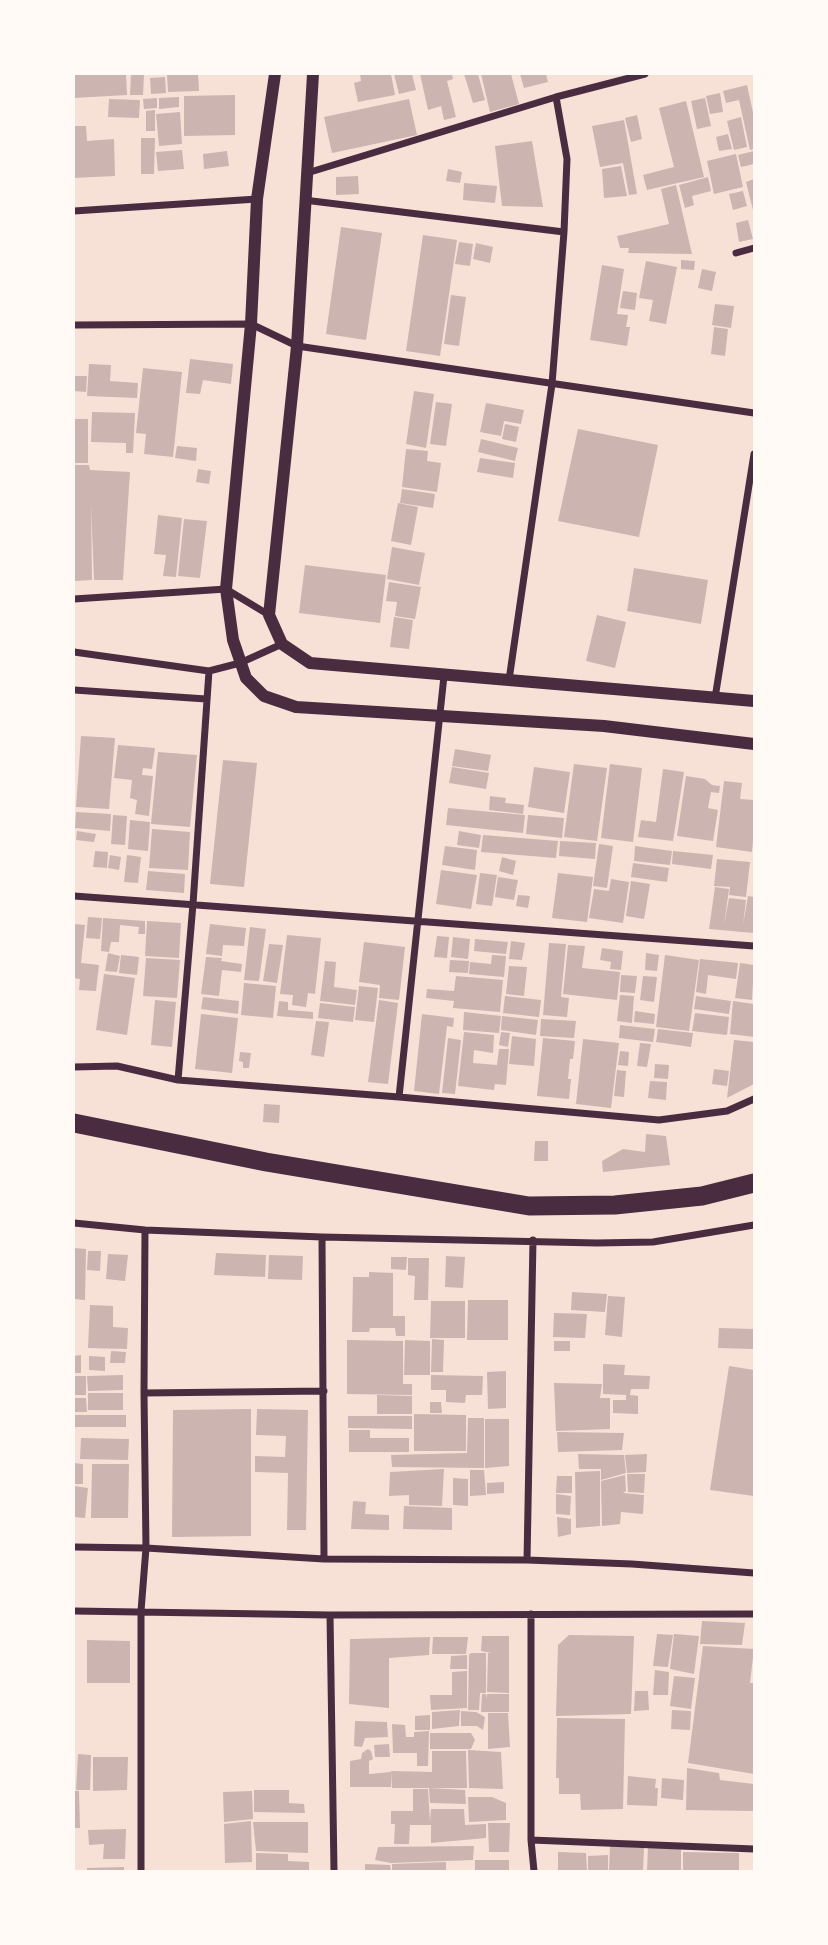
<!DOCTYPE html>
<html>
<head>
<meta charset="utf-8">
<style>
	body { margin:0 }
	#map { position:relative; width:828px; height:1945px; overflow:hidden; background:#f7e1d7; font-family:Montserrat,sans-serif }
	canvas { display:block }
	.frame { position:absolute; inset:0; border:75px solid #fffaf5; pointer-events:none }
</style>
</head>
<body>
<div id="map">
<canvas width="828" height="1945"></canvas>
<div class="frame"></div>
</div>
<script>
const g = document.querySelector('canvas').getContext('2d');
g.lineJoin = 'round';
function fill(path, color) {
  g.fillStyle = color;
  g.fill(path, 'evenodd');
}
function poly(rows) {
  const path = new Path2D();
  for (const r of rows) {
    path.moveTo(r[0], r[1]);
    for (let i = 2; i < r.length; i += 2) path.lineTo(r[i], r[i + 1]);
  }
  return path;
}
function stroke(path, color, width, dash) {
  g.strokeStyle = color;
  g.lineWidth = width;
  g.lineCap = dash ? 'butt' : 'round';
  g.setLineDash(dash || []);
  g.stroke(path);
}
fill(poly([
	[74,74,126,74,127,95,74,98],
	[131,74,144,74,143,95,130,95],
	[167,74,198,74,199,91,168,92],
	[360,74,391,74,395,95,358,102,354,83,361,81],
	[394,74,412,74,416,90,399,94],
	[420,74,452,74,453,79,447,81,456,117,444,120,441,106,428,110],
	[464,74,478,74,485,100,473,103],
	[481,74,511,74,519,104,490,112],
	[520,74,546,74,548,82,524,88],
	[165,77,166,93,151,94,150,78],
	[747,85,754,117,754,149,750,150,739,100,726,103,723,91],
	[720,93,723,112,710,114,706,96],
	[235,95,235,135,184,136,184,96],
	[179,97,179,107,159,109,159,98],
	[157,98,157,108,144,109,143,99],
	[705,98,711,126,697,129,691,101],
	[109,99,140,100,139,118,108,117],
	[409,99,417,135,332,153,324,117],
	[686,101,704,177,647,190,643,175,674,167,659,108],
	[155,110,155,131,146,131,146,111],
	[180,112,182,144,159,146,156,114],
	[637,115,642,139,631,142,625,118],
	[741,117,747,147,734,150,727,121],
	[624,120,637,194,629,195,623,163,600,167,592,126],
	[74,126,86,126,87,141,114,139,115,176,74,178],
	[728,134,732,149,719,151,716,137],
	[141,138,155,138,154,174,141,174],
	[532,141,543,207,502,206,495,146],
	[182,150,184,169,158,171,156,152],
	[227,151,229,166,204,169,203,154],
	[754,151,754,164,741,167,738,155],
	[736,154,743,187,714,194,707,161],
	[621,166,627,196,604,198,602,169],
	[448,169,462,172,460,183,446,181],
	[358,176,359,194,336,195,336,177],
	[708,177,711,191,692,196,694,205,685,208,679,185],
	[754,179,754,214,746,182],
	[464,183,497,186,495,203,463,200],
	[676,185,692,254,628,253,629,248,620,248,617,236,669,224,661,189],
	[743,191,747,206,733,210,729,194],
	[748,220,753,239,739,242,736,223],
	[341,227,382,233,366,340,326,334],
	[423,235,457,240,440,356,406,351],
	[459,242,473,244,470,266,455,264],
	[476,243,493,247,490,263,473,259],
	[681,260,695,261,694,270,681,269],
	[646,261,677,267,666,324,649,321,653,300,639,298],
	[602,265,624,269,617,314,628,315,626,327,630,327,627,346,590,340],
	[702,269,716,272,712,291,698,288],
	[623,291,637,293,635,310,620,308],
	[451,295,466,297,459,346,444,344],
	[715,304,734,306,731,328,712,325],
	[714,327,728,329,725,356,711,354],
	[190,359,233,364,231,384,203,380,200,394,186,393],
	[89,364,111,365,110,381,138,383,137,398,87,396],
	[143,368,182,372,173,457,144,454,146,434,136,433],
	[74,376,87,376,86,392,74,391],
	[414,391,434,394,426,448,406,444],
	[436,402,452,404,446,446,430,444],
	[486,403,524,410,521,424,504,421,501,436,480,432],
	[92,412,135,413,133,453,126,453,126,443,91,442],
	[74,419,88,419,88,463,74,463],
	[505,424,519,427,516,442,502,439],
	[578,429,658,445,639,537,558,521],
	[481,439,518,448,515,461,478,452],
	[177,446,197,448,196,461,175,458],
	[406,449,428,451,427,461,441,463,437,492,402,487],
	[480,458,515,463,513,478,477,472],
	[74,465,89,465,90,470,130,472,123,580,94,580,91,504,92,580,74,581],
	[198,469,211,471,209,484,196,482],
	[402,489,435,494,433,508,400,503],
	[398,503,418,507,411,545,391,541],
	[158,515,182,518,176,577,163,576,166,555,154,554],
	[184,519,207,521,200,578,178,576],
	[392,547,425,553,419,585,387,579],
	[305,565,386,575,380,623,299,613],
	[634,568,708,580,701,624,627,611],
	[389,582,421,587,415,619,395,616,397,602,386,601],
	[597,615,626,622,615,668,586,661],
	[394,617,413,620,409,649,390,647],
	[81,736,115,738,109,809,76,807],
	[118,745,155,748,152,769,143,768,142,775,153,776,149,816,135,814,137,800,130,798,132,780,114,778],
	[455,749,491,755,488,771,452,766],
	[158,752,197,755,190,827,151,824],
	[223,760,257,763,244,887,210,884],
	[574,764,607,768,597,841,564,837],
	[610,764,642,768,633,842,601,838],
	[452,767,489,773,486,789,449,783],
	[534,767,570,772,564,813,528,807],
	[663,769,684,772,673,841,638,837,641,820,656,822],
	[686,776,705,779,712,785,720,786,719,793,711,792,708,808,718,810,713,841,677,836],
	[724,781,742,783,740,799,754,800,754,830,752,852,716,847],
	[490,796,506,798,505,803,524,805,523,814,489,810],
	[448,808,525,815,523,833,446,825],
	[76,812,111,814,110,831,75,828],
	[113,815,127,816,125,845,111,844],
	[528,815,564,818,562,838,526,834],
	[130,820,150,822,148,851,128,849],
	[152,829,190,832,188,870,149,868],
	[77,831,96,834,94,842,76,840],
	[459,831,481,835,479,848,457,845],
	[483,835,558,841,556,858,481,852],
	[560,841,596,843,595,859,559,856],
	[599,844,613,846,607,888,593,886],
	[445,846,477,850,475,870,442,865],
	[635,846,672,851,670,865,634,861],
	[95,851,108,852,107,868,93,867],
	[673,851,713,855,711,869,672,864],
	[110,855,121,857,119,870,108,868],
	[127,855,141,857,138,883,124,882],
	[502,857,516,861,513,875,499,871],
	[717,859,750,862,746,897,729,895,730,887,714,886],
	[633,863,669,868,667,882,631,877],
	[441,870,477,875,471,909,436,904],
	[148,871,185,874,184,893,146,890],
	[480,873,497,875,492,906,476,904],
	[558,873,593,877,587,922,552,918],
	[498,877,518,880,514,900,495,897],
	[611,879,629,882,623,923,589,918,594,889,609,891],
	[631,881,650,884,644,919,626,916],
	[715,887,729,889,724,926,729,898,746,900,743,925,748,896,754,897,754,933,709,929],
	[518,895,530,896,528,908,516,906],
	[88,917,102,918,100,939,86,938],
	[103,918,145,921,145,934,138,934,139,927,120,925,119,942,111,942,109,952,101,951],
	[147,921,181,923,179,958,145,956],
	[74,924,85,925,81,963,99,965,96,991,79,990,80,979,74,978],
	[210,924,246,928,244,946,223,945,222,956,206,954],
	[250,927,266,929,259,981,244,980],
	[287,935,321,938,315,994,308,993,306,1007,292,1005,293,995,280,994],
	[437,936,449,937,447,958,434,957],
	[453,937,470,939,468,959,451,957],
	[475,939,508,942,506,954,474,951],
	[511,941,525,943,522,960,509,959],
	[364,942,405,947,399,1000,379,998,380,985,359,982],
	[549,943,566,944,561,997,569,998,567,1017,543,1015],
	[269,944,283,945,277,983,263,981],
	[568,945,585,946,582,968,620,972,617,1000,563,994],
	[602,948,623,951,621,970,610,969,611,962,600,960],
	[108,953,120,956,117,972,105,971],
	[646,953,659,955,657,971,645,970],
	[121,955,139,957,137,975,119,973],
	[492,955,506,956,504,977,469,974,470,962,491,964],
	[665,955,699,960,689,1031,656,1027],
	[206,957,222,958,221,961,242,964,241,972,222,970,219,996,201,994],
	[146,958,180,960,177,998,143,996],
	[700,959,738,963,736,979,708,975,706,994,696,992],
	[450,960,469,961,468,973,449,972],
	[325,961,336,962,334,987,357,990,355,1005,320,1001],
	[740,963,754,965,752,1000,735,998],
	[509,966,527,967,524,996,506,994],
	[104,974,135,978,127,1035,96,1030],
	[621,975,637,976,635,993,620,992],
	[456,976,503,980,500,1012,453,1008,454,1001,426,998,427,989,454,991],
	[643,976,657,977,654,1002,640,1000],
	[244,983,276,986,273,1018,241,1015],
	[359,986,378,988,374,1022,355,1020],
	[620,995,634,996,632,1023,617,1021],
	[505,996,541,1000,539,1017,503,1013],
	[696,996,731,1001,729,1014,694,1009],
	[203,997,239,1001,238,1014,201,1009],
	[155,1000,176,1002,172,1047,151,1045],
	[379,1000,398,1003,388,1084,368,1082],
	[279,1001,288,1002,288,1010,313,1012,313,1019,277,1016],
	[733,1001,754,1004,754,1037,730,1034],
	[320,1003,355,1007,353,1022,318,1018],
	[635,1011,655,1014,654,1024,634,1022],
	[464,1012,501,1016,499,1033,463,1030],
	[695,1013,729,1017,727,1035,692,1031],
	[201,1014,238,1018,232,1073,195,1069],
	[422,1014,454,1018,453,1027,447,1026,439,1094,414,1091],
	[502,1016,538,1020,536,1035,501,1030],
	[541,1019,576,1021,574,1038,540,1036],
	[316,1021,329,1022,324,1057,311,1055],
	[620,1025,655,1029,653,1042,619,1038],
	[658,1029,693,1033,691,1047,656,1042],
	[464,1032,494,1035,493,1053,474,1050,473,1063,497,1065,499,1049,509,1049,506,1085,495,1084,494,1090,458,1086],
	[501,1032,510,1033,508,1047,499,1045],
	[512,1036,536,1039,534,1066,509,1064],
	[448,1038,461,1040,455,1094,442,1093],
	[543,1038,575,1041,573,1059,570,1059,568,1079,571,1079,569,1099,537,1096],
	[583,1039,619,1043,611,1108,576,1104],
	[734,1040,754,1042,754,1084,727,1098],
	[640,1043,651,1044,647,1067,637,1066],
	[620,1051,629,1052,628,1066,618,1065],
	[240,1052,251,1053,249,1068,243,1068,243,1062,239,1061],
	[655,1064,669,1065,668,1079,654,1078],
	[714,1069,729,1071,727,1086,712,1084],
	[617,1070,626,1071,624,1097,614,1096],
	[650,1081,667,1082,666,1100,648,1098],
	[264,1104,280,1105,279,1123,263,1122],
	[646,1134,666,1136,670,1165,603,1172,602,1161,623,1149,645,1152],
	[535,1141,548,1141,548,1161,534,1161],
	[74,1248,86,1249,85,1300,74,1299],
	[88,1251,101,1251,100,1271,87,1270],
	[216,1253,266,1255,265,1277,214,1275],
	[108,1254,128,1255,125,1281,106,1279],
	[269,1255,303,1256,302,1280,268,1279],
	[446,1256,465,1257,463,1288,445,1287],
	[391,1257,407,1257,406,1270,391,1269],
	[408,1258,429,1258,428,1300,414,1300,415,1276,408,1275],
	[369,1272,393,1273,393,1316,405,1316,405,1336,396,1336,395,1328,370,1328,369,1332,352,1332,353,1277,369,1277],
	[572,1292,607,1294,605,1312,571,1310],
	[608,1296,625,1297,622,1337,605,1335],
	[468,1300,508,1300,508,1340,467,1340],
	[431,1301,465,1301,465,1338,430,1338],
	[90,1305,113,1306,113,1327,128,1328,127,1349,88,1348],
	[554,1313,587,1314,585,1338,553,1337],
	[719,1328,754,1329,754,1349,718,1348],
	[432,1339,444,1340,443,1372,431,1372],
	[347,1340,403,1341,403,1384,412,1384,412,1395,347,1394],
	[405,1340,430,1341,430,1375,404,1375],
	[554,1341,570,1341,570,1351,554,1351],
	[111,1351,126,1352,125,1363,110,1363],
	[81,1355,81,1373,74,1373,74,1356],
	[89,1356,105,1357,105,1371,89,1370],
	[603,1364,625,1365,624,1375,650,1376,649,1389,631,1389,630,1395,638,1396,638,1414,613,1413,613,1400,626,1400,626,1395,603,1394],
	[729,1366,754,1370,754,1496,710,1490],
	[506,1371,506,1408,488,1409,487,1372],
	[123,1375,123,1390,88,1391,87,1376],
	[431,1375,483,1376,482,1395,466,1395,465,1403,446,1402,446,1390,431,1390],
	[74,1376,86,1376,86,1395,74,1395],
	[554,1383,602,1384,600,1398,610,1398,610,1429,556,1431],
	[88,1393,123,1393,123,1410,88,1410],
	[377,1395,412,1396,412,1414,377,1414],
	[74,1398,86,1398,87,1412,74,1412],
	[430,1402,441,1402,442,1413,430,1413],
	[251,1409,251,1536,172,1537,173,1410],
	[257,1409,308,1410,306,1530,287,1530,288,1473,255,1472,255,1456,285,1457,286,1436,256,1435],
	[414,1414,466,1415,466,1451,414,1451],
	[74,1415,126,1415,126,1427,74,1427],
	[348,1416,412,1416,412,1429,348,1428],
	[468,1418,484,1418,484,1468,392,1467,391,1455,467,1453],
	[485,1419,509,1419,509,1466,485,1468],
	[349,1430,370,1430,370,1438,409,1438,409,1452,349,1452],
	[557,1432,624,1433,622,1450,558,1452],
	[81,1438,129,1439,128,1460,80,1459],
	[578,1454,624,1455,626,1473,601,1480,601,1469,579,1469],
	[647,1454,646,1472,627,1473,625,1455],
	[74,1463,83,1464,83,1484,74,1484],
	[92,1464,129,1464,128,1518,91,1518],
	[444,1469,442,1506,409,1505,409,1495,389,1496,390,1472],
	[470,1470,484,1470,486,1495,470,1496],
	[600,1471,600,1526,576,1528,575,1472],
	[627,1474,645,1474,644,1493,628,1492],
	[625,1475,626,1491,623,1493,644,1495,643,1514,621,1512,620,1524,602,1526,601,1481],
	[557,1476,572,1476,572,1493,556,1493],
	[453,1478,468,1479,468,1506,453,1505],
	[504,1482,504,1493,487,1494,487,1483],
	[74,1486,88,1488,85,1518,74,1517],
	[556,1494,571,1496,570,1515,556,1514],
	[353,1501,366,1502,365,1514,389,1515,389,1530,351,1529],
	[404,1506,452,1508,452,1530,403,1529],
	[557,1517,571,1519,571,1534,558,1537],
	[702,1621,745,1623,742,1645,700,1644],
	[657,1634,673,1635,668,1667,653,1666],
	[674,1634,699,1636,694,1674,670,1669],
	[569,1635,634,1636,631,1714,556,1716,558,1645],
	[482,1636,509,1636,509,1693,487,1692,488,1653,492,1653,481,1651],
	[430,1637,429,1655,389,1658,389,1708,349,1704,350,1639],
	[433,1637,468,1637,466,1654,432,1654],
	[87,1640,130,1641,130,1683,87,1683],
	[703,1646,754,1649,750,1683,754,1683,754,1774,688,1763],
	[471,1653,486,1653,486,1693,480,1693,479,1710,468,1710,469,1655],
	[467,1655,467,1669,450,1669,451,1656],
	[655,1670,669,1672,668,1695,653,1695],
	[467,1671,467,1708,431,1710,430,1695,452,1695,452,1672],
	[674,1676,695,1678,691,1709,670,1706],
	[635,1691,648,1691,649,1710,634,1711],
	[482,1694,486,1694,487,1699,487,1694,509,1694,509,1712,481,1712],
	[460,1710,459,1726,432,1729,432,1712],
	[672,1710,691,1711,690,1730,671,1729],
	[461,1711,476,1712,485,1717,483,1730,477,1726,461,1726],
	[488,1713,508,1713,510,1747,488,1749],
	[430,1715,430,1730,415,1730,415,1716],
	[557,1718,625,1719,623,1809,581,1810,580,1794,559,1794,559,1778,556,1778],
	[355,1721,387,1722,388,1737,365,1738,362,1747,354,1746],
	[392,1724,405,1725,406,1737,414,1737,414,1732,429,1731,428,1766,417,1766,417,1753,393,1753],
	[430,1733,471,1733,475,1740,471,1749,430,1749],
	[389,1744,390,1757,375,1757,374,1745],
	[368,1749,371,1751,373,1759,369,1761,369,1774,391,1772,391,1787,350,1787,350,1761,361,1759,362,1753],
	[468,1750,501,1752,503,1789,469,1788],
	[432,1751,466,1751,467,1788,392,1788,391,1771,432,1772],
	[78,1754,91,1755,90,1790,76,1790],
	[93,1757,128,1757,127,1790,93,1791],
	[687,1768,719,1773,720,1780,754,1784,754,1811,686,1810],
	[628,1776,656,1779,655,1788,658,1788,657,1806,627,1805],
	[662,1778,684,1780,683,1800,661,1798],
	[429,1788,465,1790,466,1804,430,1803],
	[413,1789,428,1789,430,1822,431,1809,464,1809,465,1825,486,1824,486,1838,431,1843,431,1825,410,1825,409,1844,394,1844,395,1824,391,1824,391,1811,413,1811],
	[254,1790,289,1790,289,1803,304,1804,305,1813,254,1812],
	[74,1791,79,1791,80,1828,74,1828],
	[252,1791,253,1819,224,1822,223,1792],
	[468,1797,492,1797,506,1803,506,1820,469,1822],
	[251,1821,252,1862,225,1863,224,1824],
	[253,1822,308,1822,308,1853,256,1851],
	[488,1823,510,1823,509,1852,489,1852],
	[126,1829,125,1859,103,1859,104,1844,89,1845,88,1830],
	[474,1846,473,1860,391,1863,375,1860,378,1847],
	[610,1846,644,1848,643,1871,609,1871],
	[648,1846,681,1848,681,1871,647,1871],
	[558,1852,586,1853,587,1871,558,1871],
	[683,1852,739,1853,739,1871,683,1871],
	[256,1853,288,1854,288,1861,309,1862,309,1871,256,1871],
	[608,1855,608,1871,588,1871,588,1856],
	[475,1860,509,1860,509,1871,475,1871],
	[446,1862,446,1871,392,1871,392,1864],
	[365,1864,390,1865,391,1871,365,1871],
	[124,1867,124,1871,87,1871,87,1868]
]), '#ccb4b1');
stroke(poly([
	[307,173,556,97,645,74],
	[304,200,564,232],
	[74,211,257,199],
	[736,253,754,248],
	[74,325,251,324,297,346,754,413],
	[74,599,226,589,269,615],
	[74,652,209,671,240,663,282,644],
	[509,680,552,384,564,232,567,159,556,97],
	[74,690,206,699],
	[715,698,754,454],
	[74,896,754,946],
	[74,1067,117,1066,178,1080,399,1097,659,1120,727,1111,754,1099],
	[178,1080,193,904,209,671],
	[399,1097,444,676],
	[74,1223,145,1230,322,1237,597,1243,653,1242,754,1225],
	[322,1237,324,1559],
	[144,1393,324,1391],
	[74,1547,146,1548,324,1559,527,1560,632,1564,754,1573],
	[527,1560,533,1240],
	[74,1611,330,1615,754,1614],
	[531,1614,531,1840,534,1871],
	[330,1615,334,1871],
	[531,1840,754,1849],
	[141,1871,141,1611,146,1548,144,1393,145,1230]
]), '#4a2c40', 7);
stroke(poly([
	[275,74,257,199,251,324,226,589,233,640,246,678,264,696,296,707,604,726,754,744],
	[313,74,297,346,269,615,282,644,310,663,754,701]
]), '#4a2c40', 12);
stroke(poly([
	[74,1123,266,1162,529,1206,615,1205,702,1196,754,1183]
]), '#4a2c40', 19);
</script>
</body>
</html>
